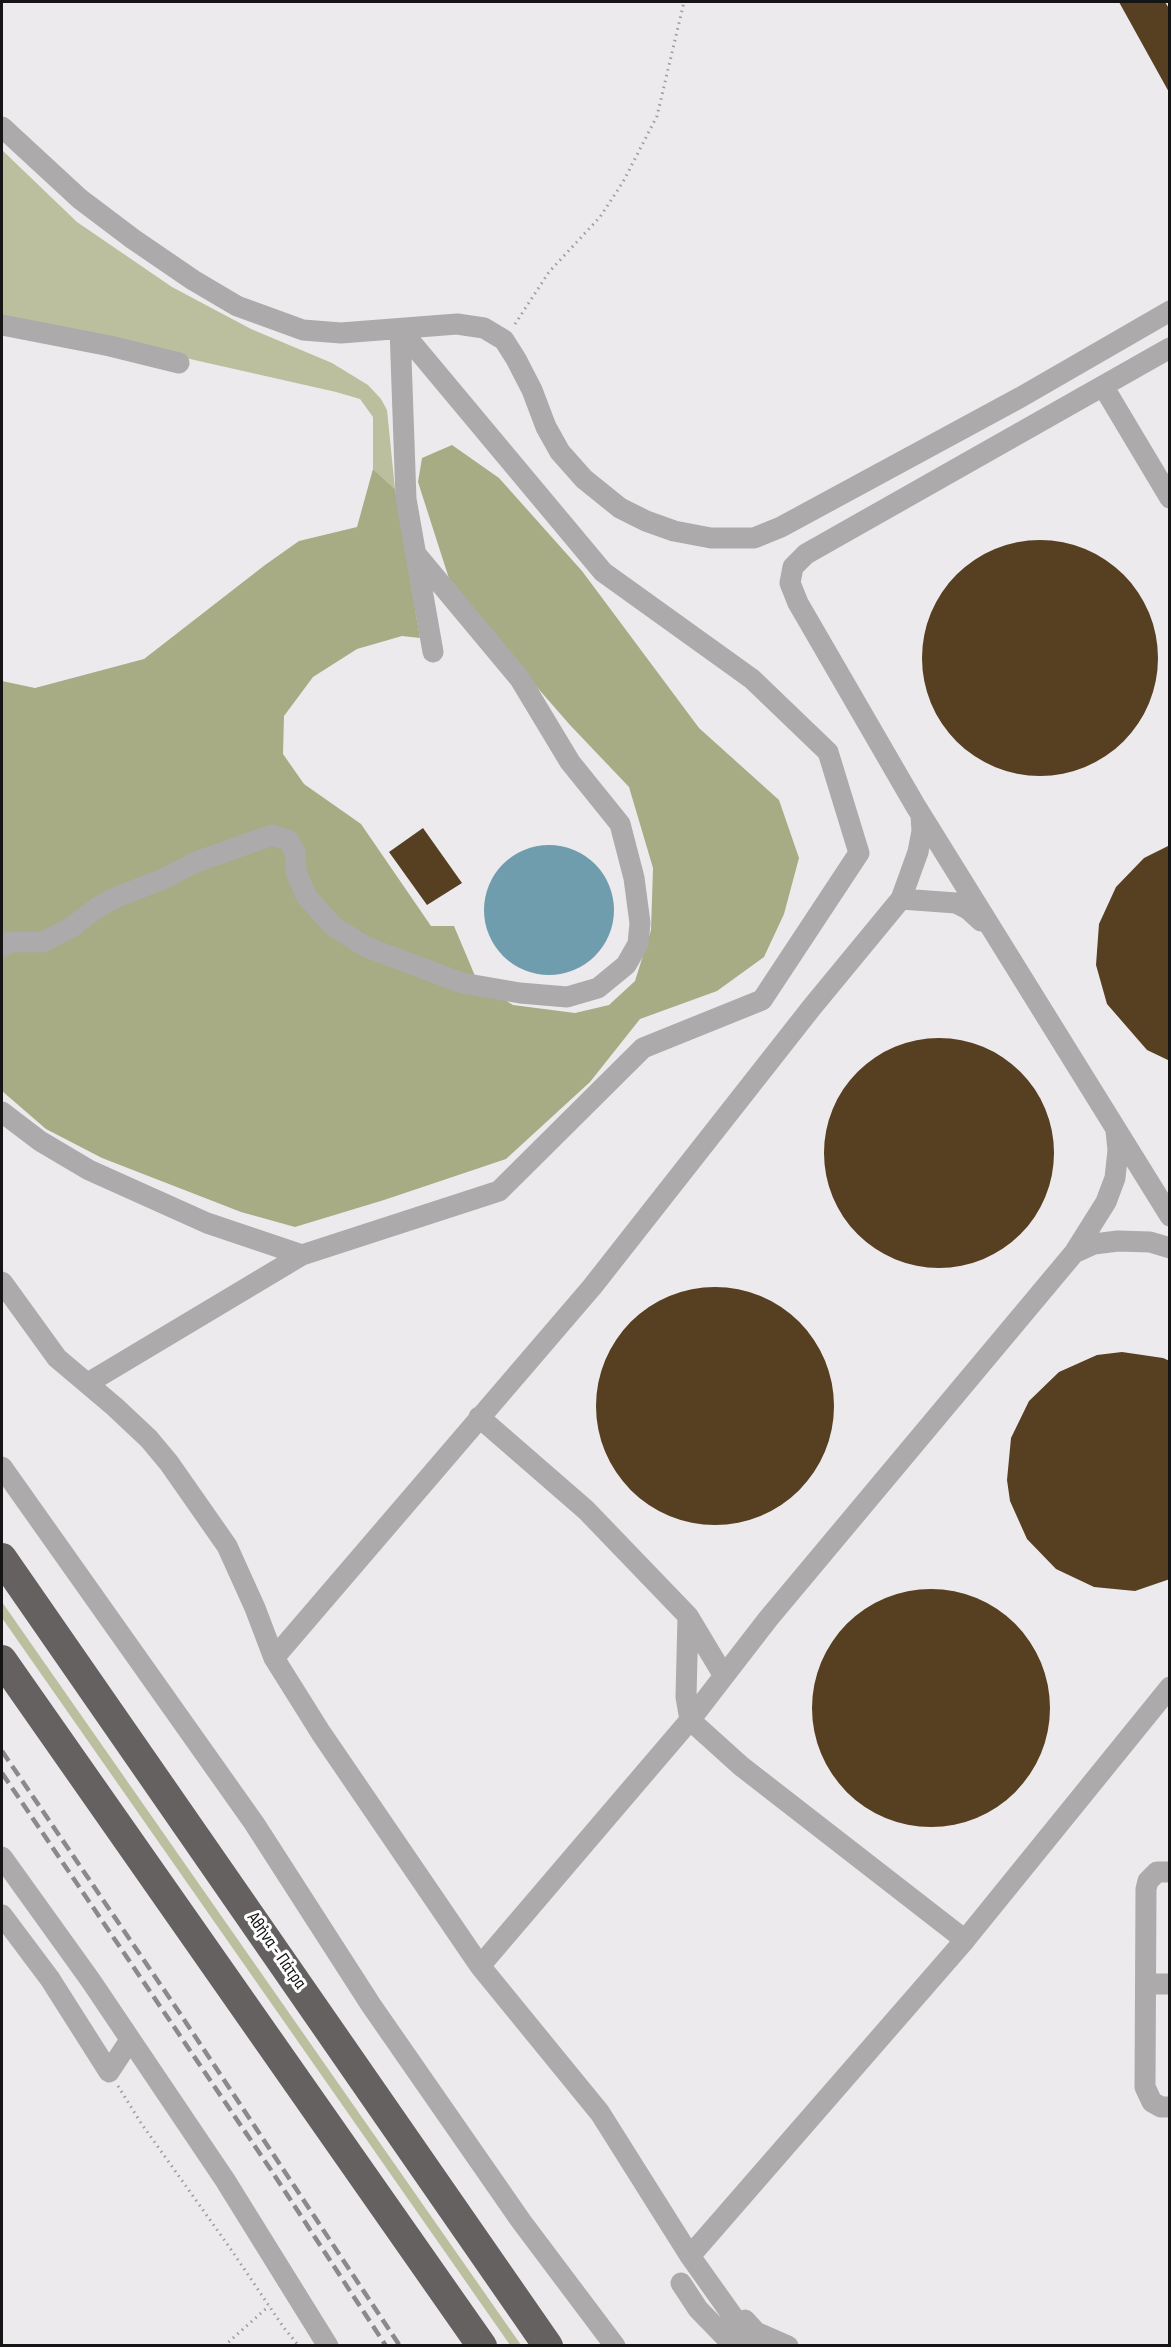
<!DOCTYPE html>
<html>
<head>
<meta charset="utf-8">
<style>
	body { margin:0 }
	#map { position:relative; width:1171px; height:2347px; overflow:hidden; background:#edeaed; font-family:"Sofia Sans Condensed",sans-serif }
	canvas { display:block }
	.frame { position:absolute; inset:0; border:3px solid #161516; pointer-events:none }
</style>
</head>
<body>
<div id="map">
<canvas width="1171" height="2347"></canvas>
<div class="frame"></div>
</div>
<script>
const g = document.querySelector('canvas').getContext('2d');
g.lineJoin = 'round';
function fill(path, color) {
  g.fillStyle = color;
  g.fill(path, 'evenodd');
}
function poly(rows) {
  const path = new Path2D();
  for (const r of rows) {
    if (r.length === 3) {
      path.moveTo(r[0] + r[2], r[1]);
      path.arc(r[0], r[1], r[2], 0, 2 * Math.PI);
      continue;
    }
    path.moveTo(r[0], r[1]);
    for (let i = 2; i < r.length; i += 2) path.lineTo(r[i], r[i + 1]);
  }
  return path;
}
function stroke(path, color, width, dash) {
  g.strokeStyle = color;
  g.lineWidth = width;
  g.lineCap = dash ? 'butt' : 'round';
  g.setLineDash(dash || []);
  g.stroke(path);
}
function write(font, color, halo, rows, align = 'center') {
  g.font = font + ' "Sofia Sans Condensed",sans-serif';
  g.lineWidth = 6;
  g.setLineDash([]);
  g.textBaseline = 'middle';
  g.strokeStyle = halo;
  g.fillStyle = color;
  for (const [text, x, y, turn = 0] of rows) {
    g.save();
    g.translate(x, y);
    g.rotate((+turn || 0) * Math.PI / 180);
    g.textAlign = isNaN(turn) ? turn : align;
    if (halo) g.strokeText(text, 0, 0);
    g.fillText(text, 0, 0);
    g.restore();
  }
}
fill(poly([
	[2,150,77,222,172,287,251,329,332,363,368,385,381,399,387,410,395,489,373,469,373,417,360,399,336,392,137,347,2,320],
	[2,1602,521,2345,510,2345,2,1618]
]), '#bbbf9d');
fill(poly([
	[452,445,499,478,582,571,699,728,779,800,799,858,784,914,764,957,717,991,640,1019,590,1082,506,1159,384,1200,295,1227,241,1212,102,1158,46,1129,2,1091,2,681,35,688,144,659,265,565,299,541,357,527,373,469,395,489,420,638,402,636,357,649,313,677,284,716,283,754,304,784,361,824,431,926,454,926,478,983,513,1005,575,1013,609,1005,635,981,651,930,653,868,629,787,570,725,453,591,418,482,422,458]
]), '#a7ac84');
fill(poly([
	[549,910,65]
]), '#6f9dad');
fill(poly([
	[1119,2,1165,2,1170,10,1170,94],
	[1040,658,118],
	[423,828,462,883,427,905,389,852],
	[1170,845,1170,1061,1147,1050,1107,1004,1096,965,1099,924,1116,887,1144,858],
	[939,1153,115],
	[715,1406,119],
	[1122,1352,1163,1358,1170,1361,1170,1579,1135,1591,1094,1587,1056,1569,1027,1539,1010,1501,1007,1480,1011,1438,1029,1401,1059,1372,1097,1355],
	[931,1708,119]
]), '#573f22');
stroke(poly([
	[515,324,549,272,600,217,623,182,657,116,684,2],
	[118,2086,141,2123,230,2248,284,2328,299,2346],
	[224,2346,269,2306]
]), '#9e9c9e', 3, [1.5, 4.5]);
stroke(poly([
	[2,127,80,199,133,239,193,280,237,306,303,330,341,333,457,324,484,328,504,340,516,359,532,390,546,427,560,452,584,479,620,508,646,521,674,531,711,538,754,538,781,527,1021,397,1170,311],
	[2,325,110,346,179,363],
	[400,329,406,499,433,652],
	[1170,348,806,554,793,567,790,583,798,603,915,805,1170,1216],
	[1103,386,1170,498],
	[901,899,956,903,968,909,981,921],
	[2,947,10,942,43,942,72,927,98,907,117,897,163,879,196,862,272,835,288,840,295,852,296,872,307,897,333,926,366,947,462,983,520,993,567,997,598,988,626,965,638,944,640,923,634,878,620,824,570,762,520,679,415,553],
	[2,1112,40,1141,89,1170,207,1223,302,1255],
	[1074,1253,1094,1244,1118,1241,1150,1242,1170,1248],
	[2,1282,57,1358,115,1407,149,1439,169,1463,227,1546,255,1608,274,1658,321,1733,480,1966,600,2113,690,2256,754,2346],
	[88,1383,302,1255,499,1191,643,1048,762,1000,859,853,828,752,752,679,603,572,400,329],
	[479,1417,586,1510,688,1616,724,1676],
	[2,1467,254,1823,371,2005,521,2221,615,2346],
	[688,1616,686,1697,690,1720,741,1766,965,1940],
	[274,1658,592,1287,812,1007,901,899,918,852,922,831,921,815],
	[2,1857,91,1981,225,2180,328,2346],
	[1170,1872,1157,1872,1148,1881,1146,1889,1145,2087,1152,2102,1161,2107,1170,2107],
	[2,1915,50,1979,109,2072,130,2040],
	[480,1966,690,1720,768,1619,1074,1253,1106,1202,1115,1178,1118,1150,1116,1131],
	[1146,1984,1170,1984],
	[690,2256,965,1940,1170,1687],
	[681,2283,698,2309,734,2346],
	[745,2320,756,2332,788,2346]
]), '#acaaaa', 21);
stroke(poly([
	[2,1558,548,2346],
	[2,1660,482,2346]
]), '#656161', 30);
stroke(poly([
	[2,1751,179,2012,400,2346],
	[2,1773,271,2170,386,2346]
]), '#8b898b', 4.5, [12, 6]);
write('18px', '#161516', '#fff', [
	["Αθήνα - Πάτρα",276,1951,55]
]);
</script>
</body>
</html>
